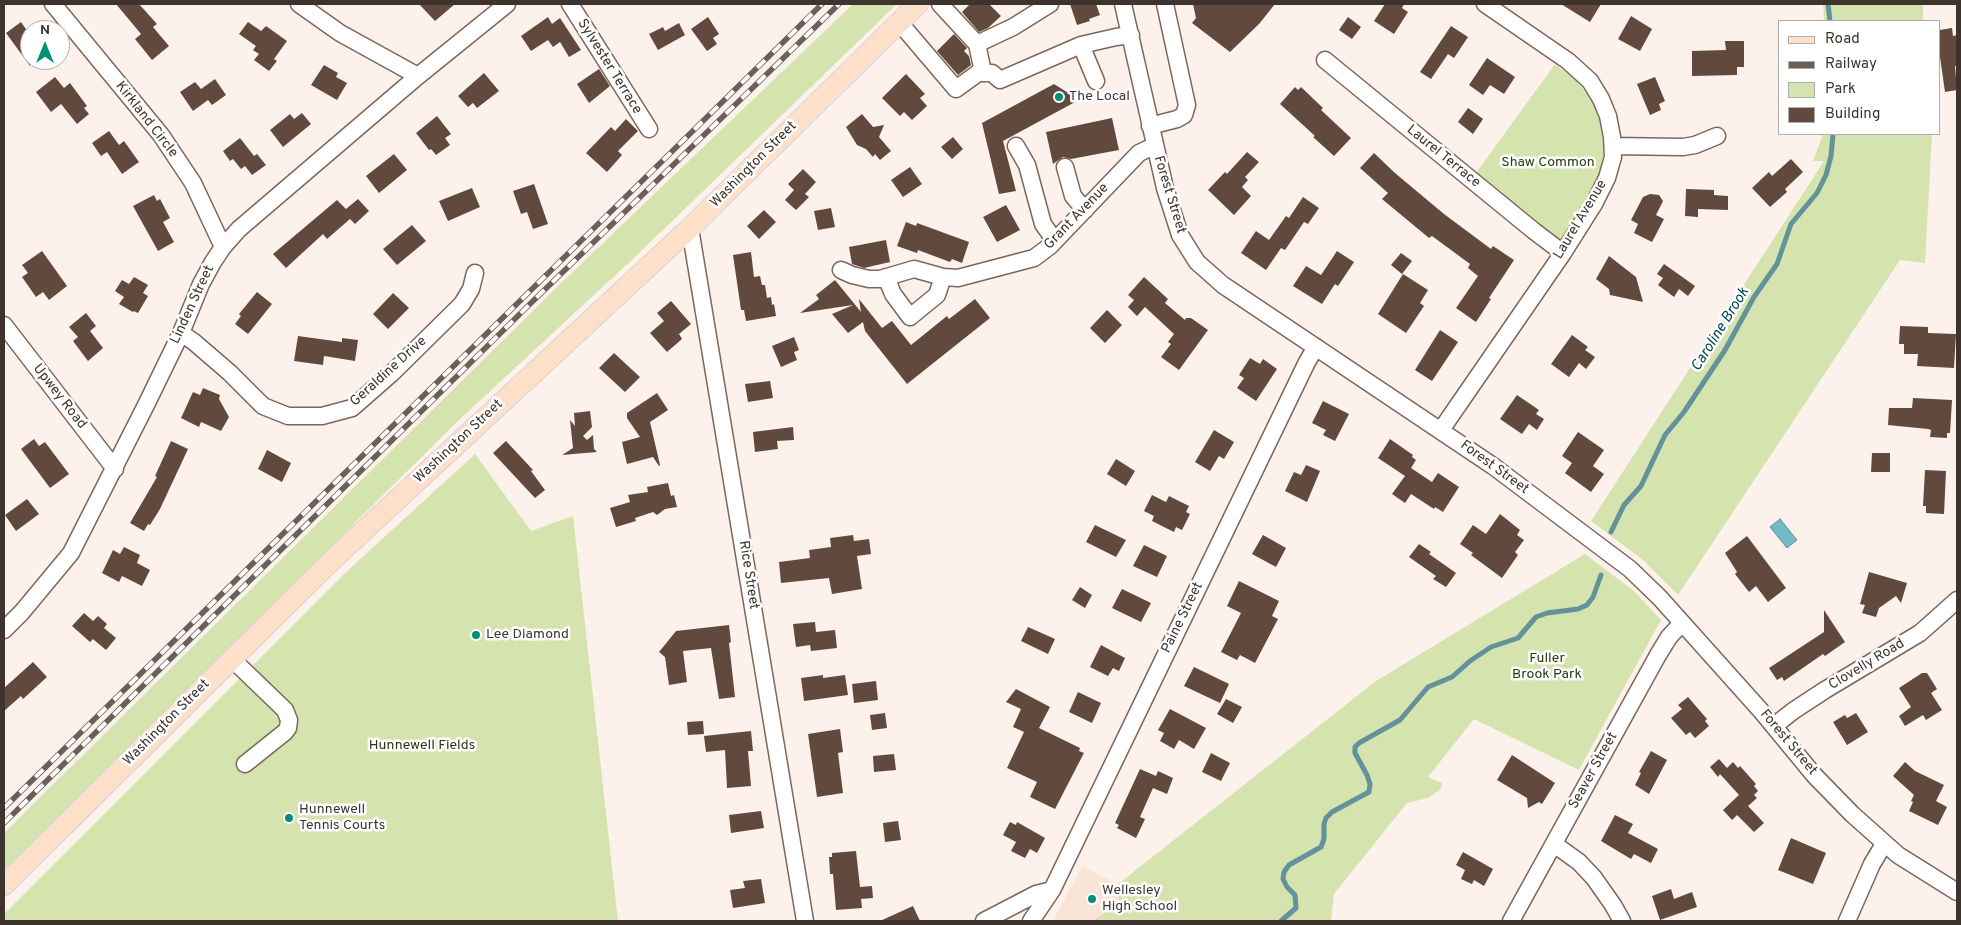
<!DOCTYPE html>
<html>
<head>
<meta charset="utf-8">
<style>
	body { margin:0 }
	#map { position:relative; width:1961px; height:925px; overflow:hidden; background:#fdf2eb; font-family:Overpass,sans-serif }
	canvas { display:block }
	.frame { position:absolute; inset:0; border:5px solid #3e332d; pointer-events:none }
	.legend { position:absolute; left:1778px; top:20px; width:162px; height:115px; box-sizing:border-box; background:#fff; border:1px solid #b2adab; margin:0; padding:6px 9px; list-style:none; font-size:15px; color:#3e332d }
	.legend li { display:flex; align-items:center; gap:10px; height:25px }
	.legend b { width:25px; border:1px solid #b2adab }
	.north { position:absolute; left:20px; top:20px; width:50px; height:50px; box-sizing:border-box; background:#fff; border:1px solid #b2adab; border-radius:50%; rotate:0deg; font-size:14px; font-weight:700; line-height:20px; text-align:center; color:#3e332d }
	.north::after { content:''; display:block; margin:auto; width:18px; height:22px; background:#028e77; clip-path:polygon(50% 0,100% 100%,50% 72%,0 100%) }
</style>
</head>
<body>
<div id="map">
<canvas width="1961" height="925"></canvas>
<div class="frame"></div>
<ul class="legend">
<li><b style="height:6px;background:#fce0c9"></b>Road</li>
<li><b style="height:6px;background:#6a5f59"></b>Railway</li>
<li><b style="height:14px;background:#d5e3af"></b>Park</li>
<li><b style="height:14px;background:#614a3d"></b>Building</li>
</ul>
<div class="north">N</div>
</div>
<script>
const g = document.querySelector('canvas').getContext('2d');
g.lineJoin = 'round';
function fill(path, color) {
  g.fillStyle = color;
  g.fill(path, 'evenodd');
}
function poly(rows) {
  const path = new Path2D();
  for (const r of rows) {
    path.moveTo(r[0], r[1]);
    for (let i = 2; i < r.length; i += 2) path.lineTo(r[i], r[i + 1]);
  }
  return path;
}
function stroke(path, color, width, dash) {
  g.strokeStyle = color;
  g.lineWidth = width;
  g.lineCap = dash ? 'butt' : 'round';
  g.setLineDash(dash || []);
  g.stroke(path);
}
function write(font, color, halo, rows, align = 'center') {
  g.font = font + ' Overpass,sans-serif';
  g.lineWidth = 5;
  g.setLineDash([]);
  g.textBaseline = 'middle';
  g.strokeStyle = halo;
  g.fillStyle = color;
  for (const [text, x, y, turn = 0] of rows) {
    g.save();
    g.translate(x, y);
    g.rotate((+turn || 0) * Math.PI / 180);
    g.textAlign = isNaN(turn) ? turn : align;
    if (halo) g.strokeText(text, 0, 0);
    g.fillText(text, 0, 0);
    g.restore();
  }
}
fill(poly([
	[1082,866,1118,884,1121,921,1053,921]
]), '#fae4d8');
fill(poly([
	[853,4,897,4,636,256,459,420,4,870,4,833,557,287],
	[1823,4,1923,4,1923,21,1824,21],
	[1555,64,1577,81,1593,103,1599,119,1604,147,1602,165,1595,185,1561,241,1476,173],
	[1823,134,1932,134,1925,263,1900,260,1678,595,1643,560,1591,521,1824,161,1813,161],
	[475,454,531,531,573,516,618,921,4,921,4,914,344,574],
	[1585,554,1634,591,1661,620,1579,770,1474,719,1428,777,1442,783,1441,789,1428,798,1407,803,1334,894,1331,921,1093,921,1119,903,1118,884,1376,681]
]), '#d5e3af');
const water = poly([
	[1780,519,1797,540,1787,548,1770,527,1780,519]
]);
fill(water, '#73bac8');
stroke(water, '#63929a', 1);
stroke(poly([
	[1828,4,1830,21],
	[1611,532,1624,505,1641,486,1665,435,1684,412,1725,350,1754,297,1777,264,1791,224,1817,193,1826,175,1831,156,1833,134],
	[1281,921,1296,908,1295,895,1287,887,1283,879,1284,872,1289,865,1321,847,1324,839,1324,824,1326,818,1332,812,1369,792,1370,784,1367,775,1355,753,1355,747,1359,743,1400,720,1428,687,1452,677,1470,661,1491,647,1518,638,1536,617,1547,613,1578,609,1587,605,1593,597,1601,575]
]), '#63929a', 5);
fill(poly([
	[116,4,139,4,157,24,153,27,169,46,152,60,135,39,141,34],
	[419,4,455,4,435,21],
	[970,4,989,4,1001,16,988,28,979,32,962,12],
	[1070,4,1096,4,1100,15,1089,19,1090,21,1077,25],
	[1193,4,1275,4,1259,24,1230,52,1192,23,1196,18],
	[1385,4,1404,4,1402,8,1408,12,1394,34,1374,21],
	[1561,4,1601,4,1590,22],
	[1631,16,1652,29,1640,51,1618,39],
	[548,17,552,24,560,18,581,50,569,57,560,42,553,47,548,40,531,51,521,36],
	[708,17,719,34,713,38,717,44,707,51,691,29],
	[1348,17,1361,27,1352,39,1339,30],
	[21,22,30,35,30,66,6,33],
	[248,22,261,31,266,26,287,41,274,59,277,61,269,71,254,60,259,54,253,50,256,46,239,34],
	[679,23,685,35,658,50,649,34,663,27,665,31],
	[1451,26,1468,37,1454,58,1448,54,1431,79,1420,72],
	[1952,28,1953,36,1957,35,1957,66,1955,66,1957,90,1945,92,1940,57,1940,30],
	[954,34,967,48,964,51,969,56,971,65,958,75,937,51],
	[1725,41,1744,41,1744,67,1737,67,1737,75,1692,76,1692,51,1726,50],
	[1487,58,1515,77,1504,94,1490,85,1483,95,1469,85],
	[324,65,338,73,336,77,347,83,337,100,311,85],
	[599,69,610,86,589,103,577,84],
	[484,73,499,91,477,108,473,103,468,107,458,96],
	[906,74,925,94,920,98,927,106,912,120,904,112,900,116,882,98],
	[55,77,64,88,70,83,87,106,84,108,89,114,77,124,61,104,51,112,36,92],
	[1655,77,1665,101,1659,104,1661,110,1650,115,1637,84],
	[215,79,226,95,212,105,208,100,193,111,180,92,195,82,201,89],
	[1054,84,1070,94,1077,101,1003,141,1016,191,999,194,982,123],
	[1295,87,1298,90,1301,87,1323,108,1321,110,1351,138,1334,156,1313,137,1315,136,1280,104],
	[1468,108,1483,119,1473,134,1458,122],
	[302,113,311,124,283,147,270,130,290,114,294,119],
	[862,114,873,127,884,125,879,137,891,151,880,160,875,154,873,157,866,149,857,145,846,127],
	[437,116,451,134,445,138,450,145,436,155,431,149,429,150,416,133],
	[1112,118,1119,150,1071,159,1063,157,1053,164,1046,132],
	[626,119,638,131,618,151,622,155,607,172,586,153,611,127,615,131],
	[109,131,119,145,124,141,139,162,122,174,107,152,101,156,92,143],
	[953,137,963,149,952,159,941,147],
	[240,138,254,156,257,154,266,165,252,175,245,166,241,169,233,159,230,161,223,151],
	[1247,152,1259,162,1245,177,1248,180,1242,187,1251,196,1234,215,1208,190,1225,172,1227,174],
	[1374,153,1395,173,1444,214,1491,249,1493,246,1514,260,1489,298,1491,299,1476,322,1456,308,1478,276,1468,268,1470,264,1432,236,1429,238,1382,199,1388,193,1360,168],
	[394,154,407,170,379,193,366,176],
	[1791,159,1803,172,1785,189,1787,192,1770,207,1752,188,1769,172,1772,176],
	[910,167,922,184,903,197,891,180],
	[803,169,816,182,805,194,809,197,796,210,785,200,794,190,788,184],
	[534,184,548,224,533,229,527,212,521,214,513,191],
	[472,188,480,207,448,221,439,201],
	[1686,189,1714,190,1714,195,1728,196,1728,210,1698,209,1698,217,1685,216],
	[1650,194,1659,195,1663,201,1656,215,1664,219,1652,242,1634,233,1638,224,1631,220,1643,197],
	[154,195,157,201,160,199,170,218,163,222,174,242,158,251,133,206],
	[1303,197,1319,208,1308,224,1304,222,1285,250,1281,248,1266,270,1241,253,1256,231,1269,240,1286,216,1289,218],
	[358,199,369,211,355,224,350,219,327,239,323,234,286,268,273,254,337,200,346,209],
	[1006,205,1020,230,997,242,983,217],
	[831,208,835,227,818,230,814,211],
	[764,210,776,222,759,239,747,226],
	[906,222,916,226,917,223,969,242,962,263,952,259,950,262,918,250,917,253,897,246],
	[412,225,426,241,397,265,383,249],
	[886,240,890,262,864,268,852,264,849,247],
	[42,251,67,286,49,300,43,292,36,297,22,277,28,273,22,265],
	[1337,251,1354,262,1338,286,1335,284,1322,304,1293,286,1306,266,1321,275],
	[751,252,754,277,760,276,762,285,765,285,767,298,771,297,772,305,774,304,776,316,746,321,744,310,741,310,733,255],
	[1401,253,1412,261,1402,274,1391,265],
	[1609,256,1636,277,1643,302,1610,295,1609,289,1596,279],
	[1664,264,1695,286,1688,296,1679,289,1674,297,1658,285,1663,278,1657,274],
	[1403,274,1428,290,1420,303,1424,306,1406,333,1378,314],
	[134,277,148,285,143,293,148,296,138,313,134,311,133,312,119,304,124,297,115,291,122,280,129,284],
	[1144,277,1168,299,1165,303,1185,320,1186,318,1191,318,1208,330,1179,370,1161,357,1171,344,1168,342,1174,334,1145,307,1137,316,1128,307,1134,300,1128,295],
	[835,280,861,312,859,299,882,328,892,321,911,345,947,316,949,319,975,299,990,318,907,384,865,331,863,322,848,333,832,314,853,305,800,313,819,299,816,295],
	[257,292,272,304,248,334,235,324,241,316,239,314],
	[393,293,409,308,388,329,373,314],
	[671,301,691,324,679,334,682,339,667,352,650,333,664,321,657,313],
	[1107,310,1122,325,1105,343,1090,328],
	[86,313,96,326,90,331,103,348,88,361,73,341,78,337,69,327],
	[1900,326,1928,327,1928,333,1956,334,1954,368,1917,366,1918,354,1904,354,1904,344,1899,344],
	[1440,330,1458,342,1432,381,1415,370],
	[1572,335,1588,347,1585,350,1595,357,1586,369,1579,363,1569,377,1551,364],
	[298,336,342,342,342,338,358,340,355,361,324,356,323,365,294,361],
	[794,337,799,350,794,352,797,360,781,367,772,346],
	[614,353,640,377,625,392,599,368],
	[1250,358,1260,364,1263,359,1277,369,1256,401,1237,388,1244,378,1239,375],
	[770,381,773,398,748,402,745,384],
	[203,388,220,395,219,399,229,417,221,431,201,422,199,427,181,418,193,392,200,395],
	[657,393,668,410,650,422,660,465,659,466,653,457,627,464,622,442,640,437,627,418,627,413],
	[1517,395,1539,410,1536,414,1544,419,1537,430,1529,424,1522,434,1500,419],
	[1913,398,1952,400,1950,433,1947,433,1947,438,1930,437,1931,430,1928,429,1888,425,1889,408,1912,408],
	[1323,401,1349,414,1335,441,1323,435,1326,430,1312,423],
	[590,411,592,427,583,436,587,440,593,435,594,449,597,452,562,455,573,448,570,420,575,426,574,413],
	[793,427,794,440,777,441,778,449,755,452,753,432],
	[1214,430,1234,442,1224,459,1219,456,1210,471,1195,462],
	[1578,432,1604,450,1593,466,1604,474,1591,492,1565,473,1572,463,1562,456],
	[34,439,39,446,45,442,69,474,50,488,21,449],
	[1390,439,1413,455,1412,457,1416,460,1411,468,1432,482,1438,473,1459,487,1443,512,1435,507,1434,509,1411,494,1405,503,1392,494,1405,476,1378,458],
	[171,441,188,449,160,509,150,525,148,524,144,531,130,523,157,477,155,476],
	[506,441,533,470,531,471,545,490,535,498,493,453],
	[267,450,291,463,282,482,258,469],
	[1872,453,1890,453,1890,472,1871,472],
	[1116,459,1135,471,1126,486,1107,474],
	[1306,465,1320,471,1307,502,1285,491,1294,472,1301,475],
	[1925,470,1946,471,1944,514,1926,513,1926,506,1923,506],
	[668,483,671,496,674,495,677,507,665,509,657,515,653,512,635,518,636,521,616,527,610,508,630,502,628,495,648,492,647,487],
	[1152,495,1166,502,1169,496,1189,506,1186,512,1190,514,1182,530,1176,527,1174,532,1152,521,1154,516,1144,511],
	[27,499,39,514,16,531,5,515],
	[1500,514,1520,530,1517,535,1524,540,1515,552,1518,555,1502,578,1471,555,1473,553,1460,544,1473,525,1486,534],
	[1095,525,1126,540,1116,557,1086,542],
	[853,535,854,541,869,539,871,554,857,556,862,589,832,594,829,578,781,583,779,562,810,558,809,550,831,547,830,538],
	[1263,535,1286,548,1276,567,1252,554],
	[1747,536,1786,588,1768,602,1756,586,1749,592,1735,574,1737,572,1725,553],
	[1419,544,1431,552,1429,554,1456,573,1446,587,1433,579,1436,576,1409,557],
	[1144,545,1167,556,1157,577,1133,566],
	[124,547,140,555,137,563,150,570,142,586,122,576,119,582,102,573,113,550,120,554],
	[1869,572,1907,583,1901,603,1896,596,1879,608,1876,617,1862,613,1865,605,1860,604],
	[1239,581,1279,601,1272,616,1278,619,1255,663,1240,655,1237,660,1221,652,1241,613,1227,606],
	[1080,587,1092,595,1085,608,1072,600],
	[1122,589,1151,603,1141,622,1112,608],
	[1824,610,1845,642,1825,656,1823,654,1784,681,1782,677,1777,680,1769,668,1824,632],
	[84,613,93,621,98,616,107,624,104,628,116,638,106,650,93,639,90,642,72,626],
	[815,622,816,632,835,630,837,648,811,651,810,645,796,647,793,624],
	[729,625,731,642,729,643,735,697,719,699,711,648,683,651,687,682,669,685,665,657,659,652,676,631],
	[1028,627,1055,639,1048,654,1021,641],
	[1101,645,1125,658,1119,671,1113,668,1108,676,1090,667],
	[33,662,47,677,23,699,21,696,4,711,4,688],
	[1194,667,1229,684,1220,703,1184,686],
	[1922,673,1927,673,1937,689,1931,693,1942,710,1926,720,1923,715,1905,726,1899,716,1911,707,1899,688],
	[823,675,823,678,845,675,848,695,804,701,801,678],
	[876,681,878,700,854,703,852,684],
	[1016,689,1050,707,1039,728,1080,748,1079,751,1084,753,1055,809,1030,797,1037,782,1007,768,1024,732,1013,727,1021,709,1006,702],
	[1078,692,1101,703,1092,723,1069,712],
	[1688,697,1707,719,1705,721,1709,726,1695,738,1690,732,1686,735,1671,718,1682,709,1678,705],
	[1226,699,1242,707,1233,723,1217,714],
	[1170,709,1206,728,1194,749,1179,740,1174,749,1160,741,1164,733,1158,730],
	[885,713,887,728,872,730,870,715],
	[1856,713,1868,732,1847,745,1833,722,1845,715,1847,718],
	[703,721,704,734,688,735,687,722],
	[840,729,843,752,838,753,843,793,817,797,808,734],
	[751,731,753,751,748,751,751,786,727,788,725,750,706,752,704,736],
	[1651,751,1667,760,1649,794,1635,785,1641,773,1639,772],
	[1211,753,1230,763,1221,781,1202,772],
	[894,754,896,770,874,772,873,756],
	[1512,755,1555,783,1542,804,1539,802,1528,808,1527,798,1497,780],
	[1719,759,1727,768,1733,762,1738,768,1740,766,1756,784,1754,786,1758,791,1754,795,1757,798,1748,806,1764,823,1754,832,1737,815,1732,820,1723,810,1739,795,1720,774,1718,777,1710,767],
	[1905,762,1915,771,1944,785,1936,801,1947,807,1938,825,1909,811,1913,802,1911,801,1914,795,1893,776],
	[1140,769,1156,776,1158,771,1173,778,1167,794,1153,788,1140,817,1145,819,1136,838,1117,828,1119,825,1115,823],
	[761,811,764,828,731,833,729,815],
	[1615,815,1633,824,1628,833,1658,849,1651,863,1634,854,1631,859,1601,841],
	[898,821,901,840,885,842,883,823],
	[1010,822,1016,825,1017,822,1045,838,1037,853,1030,849,1025,858,1011,851,1016,842,1003,835],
	[1791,838,1826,853,1813,884,1778,870],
	[856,851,860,887,872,886,873,898,861,899,862,908,836,910,833,874,830,874,829,857,832,857,832,853],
	[1463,852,1493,869,1484,886,1474,880,1472,884,1461,879,1465,870,1456,865],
	[761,879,765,903,733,908,730,890,745,888,743,881],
	[1671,889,1674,899,1692,892,1697,907,1660,920,1652,896],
	[913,906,920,921,880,921]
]), '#614a3d');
const minor = poly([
	[53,4,161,135,193,183,223,247],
	[299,4,340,33,418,76],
	[570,4,649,129],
	[940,4,977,44,983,72],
	[1123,4,1165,188,1180,235,1197,262,1223,285,1493,466,1630,569,1660,598,1762,712,1814,775,1852,814,1898,855,1957,892],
	[899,22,956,89,978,73,992,73,1000,80,1081,45,1116,37,1131,35],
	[977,44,1013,27,1050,4],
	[1081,45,1096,81],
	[1325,60,1534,231,1563,253],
	[1150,126,1177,119,1184,115,1187,105,1165,4],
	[1016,146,1027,165,1043,224,1055,241],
	[1613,146,1683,147,1695,145,1717,136],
	[1065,167,1073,196,1085,210],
	[690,228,805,921],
	[841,270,852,275,869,279,880,279,914,269,943,277,958,278,1034,258,1050,246,1139,153,1154,146],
	[886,277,893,294,910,317,937,295,943,277],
	[4,325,115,469],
	[181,333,194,342,230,373,263,406,288,416,322,416,352,408,392,373,462,304,471,289,475,273],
	[1441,430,1563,253,1594,204,1607,178,1613,157,1612,137,1608,116,1601,99,1590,81,1568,61,1485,4],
	[4,630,22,612,71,553,147,403,181,333,201,284,213,262,223,247,239,229,418,76,507,4],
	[232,659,285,710,289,720,288,728,285,732,245,764],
	[1774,726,1793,711,1825,690,1920,633,1957,600],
	[1554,844,1579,862,1594,878,1613,905,1622,921],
	[984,921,1036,894,1052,890],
	[1031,921,1052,890,1307,362,1316,347],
	[1511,921,1658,655,1669,637,1682,623],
	[1847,921,1872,864,1884,844]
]);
const major = poly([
	[4,885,330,562,690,228,918,4]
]);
stroke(minor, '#7e6658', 19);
stroke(major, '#d5d2d1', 22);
stroke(minor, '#fff', 16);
stroke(major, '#fce0c9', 20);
const rail = poly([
	[4,808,822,4],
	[4,823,532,302,839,4]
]);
stroke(rail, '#6a5f59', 5.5);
stroke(rail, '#fff', 4, [11]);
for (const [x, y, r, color] of [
	[1059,97,5,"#028e77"],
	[476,635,5,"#028e77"],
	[289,818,5,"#028e77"],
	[1092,899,5,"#028e77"]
]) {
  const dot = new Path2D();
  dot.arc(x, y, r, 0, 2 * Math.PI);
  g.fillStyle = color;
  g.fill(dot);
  stroke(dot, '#fff', 2);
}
write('14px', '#3e332d', '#fff', [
	["Sylvester Terrace",609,67,58],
	["Kirkland Circle",146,120,52],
	["Laurel Terrace",1443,157,39],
	["Washington Street",754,165,-45],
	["Forest Street",1169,195,73],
	["Grant Avenue",1077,217,-46],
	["Laurel Avenue",1581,220,-59],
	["Linden Street",193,305,-65],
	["Geraldine Drive",389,372,-42],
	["Upwey Road",59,397,52],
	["Washington Street",459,442,-43],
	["Forest Street",1494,468,36],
	["Rice Street",748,575,81],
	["Paine Street",1183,618,-64],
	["Clovelly Road",1867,665,-31],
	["Washington Street",167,723,-45],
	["Forest Street",1788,743,50],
	["Seaver Street",1594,771,-61]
]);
write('14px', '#3e332d', '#fff', [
	["The Local",1069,97],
	["Lee Diamond",486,635],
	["Hunnewell",299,810],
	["Tennis Courts",299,826],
	["Wellesley",1102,891],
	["High School",1102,907]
], 'left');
write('14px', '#2f370d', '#fff', [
	["Shaw Common",1548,163],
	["Fuller",1547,659],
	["Brook Park",1547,675],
	["Hunnewell Fields",422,746]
]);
write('italic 15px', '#00454f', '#fff', [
	["Caroline Brook",1721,330,-58]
]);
</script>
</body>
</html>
